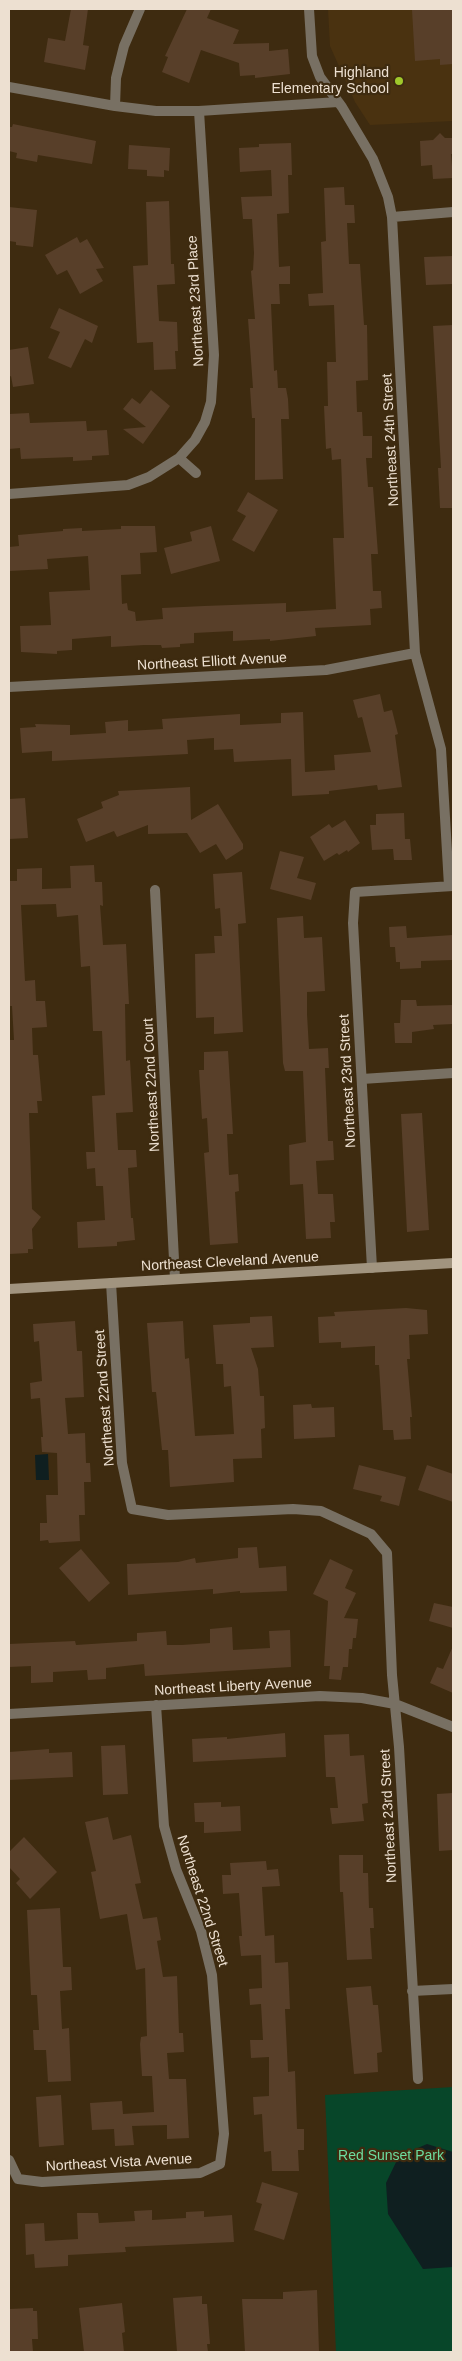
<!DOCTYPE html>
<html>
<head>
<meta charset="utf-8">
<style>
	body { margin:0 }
	#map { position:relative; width:462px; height:2361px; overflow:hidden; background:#3e2b10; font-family:Helvetica,sans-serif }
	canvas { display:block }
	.frame { position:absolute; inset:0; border:10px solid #ede0d1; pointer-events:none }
</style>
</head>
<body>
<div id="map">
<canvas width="462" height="2361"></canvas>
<div class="frame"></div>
</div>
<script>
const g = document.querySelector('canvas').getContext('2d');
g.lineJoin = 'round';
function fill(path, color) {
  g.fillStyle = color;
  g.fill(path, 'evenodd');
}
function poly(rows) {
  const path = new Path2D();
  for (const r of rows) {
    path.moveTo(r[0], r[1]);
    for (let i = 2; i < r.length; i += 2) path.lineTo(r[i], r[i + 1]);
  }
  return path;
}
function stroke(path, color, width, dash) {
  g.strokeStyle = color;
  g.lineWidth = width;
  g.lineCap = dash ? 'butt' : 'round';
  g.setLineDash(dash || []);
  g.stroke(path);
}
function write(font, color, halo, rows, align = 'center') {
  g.font = font + ' Helvetica,sans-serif';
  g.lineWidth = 4.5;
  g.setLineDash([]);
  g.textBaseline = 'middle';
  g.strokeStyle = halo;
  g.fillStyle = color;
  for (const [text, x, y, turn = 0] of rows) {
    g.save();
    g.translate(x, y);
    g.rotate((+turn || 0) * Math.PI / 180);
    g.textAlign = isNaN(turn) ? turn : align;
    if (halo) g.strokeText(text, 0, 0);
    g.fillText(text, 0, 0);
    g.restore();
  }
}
fill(poly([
	[328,9,453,9,453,121,370,125,355,102,330,46]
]), '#4a3210');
fill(poly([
	[453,2087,453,2352,336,2352,325,2095]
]), '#074629');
fill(poly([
	[48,1454,49,1480,36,1480,35,1455],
	[427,2144,453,2152,453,2267,423,2269,388,2214,386,2183,399,2156]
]), '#0f1f20');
fill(poly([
	[71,9,88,9,83,45,89,46,85,70,44,62,48,38,65,41],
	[187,9,211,9,207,18,239,30,233,44,269,43,269,51,288,49,290,74,255,78,255,75,240,76,239,63,201,50,189,83,162,72,168,57,165,56],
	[453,9,453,64,440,65,440,59,415,61,412,10],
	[13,124,96,141,92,164,38,155,37,162,16,158,17,153,9,151,9,127,12,127],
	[440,133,445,138,453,138,453,154,451,154,453,178,433,179,432,165,421,166,420,141,433,140],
	[291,143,292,175,288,175,289,213,277,214,279,267,290,266,290,284,279,284,280,304,271,304,274,371,277,370,278,388,286,388,288,399,289,419,281,419,283,479,255,480,255,418,252,418,250,388,253,388,248,319,255,319,251,271,253,270,254,253,252,219,243,219,241,197,272,196,271,170,240,172,239,148,259,147,259,144],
	[129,145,170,148,169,171,164,170,164,177,147,176,147,170,128,169],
	[344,187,345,205,354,205,355,223,347,223,349,264,360,264,364,325,367,325,368,380,356,381,357,412,362,412,363,436,372,436,372,458,366,458,368,487,373,487,378,554,371,554,373,591,381,591,382,608,370,609,371,625,315,628,316,636,270,641,270,639,233,641,233,631,194,633,194,643,180,644,180,647,162,648,161,645,144,645,111,647,111,636,72,639,72,650,57,651,57,654,21,652,20,626,51,625,49,592,90,590,88,556,47,559,48,569,9,571,9,547,19,546,18,535,63,531,63,529,82,528,82,531,121,529,121,526,155,526,157,552,140,553,141,574,121,575,122,604,127,603,128,610,135,612,136,621,163,619,162,608,204,606,286,603,286,612,336,609,333,538,344,538,341,459,332,460,331,448,326,449,324,406,328,406,327,362,336,362,334,305,309,306,308,294,323,293,321,242,326,241,324,188],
	[169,201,171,264,174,264,175,284,157,285,159,321,177,322,178,351,175,351,176,369,154,370,153,342,137,343,133,266,148,265,146,202],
	[9,207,37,210,33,247,16,245,16,242,9,241],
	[77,237,80,243,87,239,104,268,96,269,103,281,80,294,67,270,57,275,45,255],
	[453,256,453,284,426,285,424,257],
	[59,308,98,326,92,343,85,339,71,368,48,358,60,332,50,328],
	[453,325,453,508,440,508,438,468,441,468,433,326],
	[28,347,34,384,13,387,11,376,9,377,9,350],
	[151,390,170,406,143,444,123,429,146,427,123,409,132,398,140,404],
	[29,413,30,423,86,421,87,431,107,430,109,455,92,456,92,460,73,461,73,457,21,459,20,448,9,449,9,414],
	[248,492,278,510,254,552,232,540,246,516,237,511],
	[211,526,220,561,171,574,164,548,192,541,190,532],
	[380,694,384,712,392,710,398,734,395,735,402,787,378,790,377,785,329,791,329,794,292,796,291,759,234,762,233,749,214,750,214,738,187,740,188,754,52,761,52,751,22,753,20,728,36,727,35,724,70,725,70,735,106,733,105,722,128,720,128,731,163,729,162,719,240,714,240,725,281,723,281,713,303,712,305,772,335,770,334,755,371,752,362,717,358,718,353,700],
	[190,787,191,820,218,804,243,844,243,849,226,860,216,844,200,853,187,833,148,834,148,825,117,837,114,831,86,842,77,819,103,808,101,802,119,795,118,791],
	[25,798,28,838,9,839,9,799],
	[404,813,405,839,410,839,412,860,394,860,393,849,372,850,370,825,376,825,376,814],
	[345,820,360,843,348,852,347,850,339,855,337,853,324,861,310,837,329,824,332,828],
	[280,851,304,857,297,878,316,883,311,900,270,889],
	[94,865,95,882,102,882,103,906,100,905,103,945,126,944,129,1004,125,1004,126,1061,130,1060,133,1112,116,1113,118,1150,136,1150,137,1167,128,1168,131,1218,133,1218,135,1240,117,1242,117,1246,78,1248,77,1222,105,1220,103,1186,96,1186,95,1168,87,1169,86,1152,95,1152,92,1096,105,1095,102,1031,93,1031,90,966,81,967,78,915,57,917,56,904,21,905,25,981,35,980,36,1001,45,1001,47,1027,32,1028,33,1055,38,1055,42,1101,37,1101,38,1113,29,1113,32,1209,41,1217,32,1229,33,1249,28,1249,28,1253,9,1254,9,1040,14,1040,12,1006,9,1006,9,881,17,881,17,869,42,868,42,889,71,888,70,866],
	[242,872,246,923,238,924,243,1032,214,1034,214,1017,196,1018,195,954,215,953,214,936,222,936,220,908,215,909,213,874],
	[303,916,304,938,322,937,325,991,307,992,307,1014,309,1049,328,1048,329,1068,325,1068,328,1141,333,1141,334,1160,316,1161,318,1194,333,1194,335,1222,330,1222,331,1238,306,1239,303,1184,290,1185,289,1145,306,1142,303,1071,285,1071,283,1063,277,918],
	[406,926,407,938,453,935,453,960,421,961,421,968,400,969,400,962,396,962,395,947,390,947,389,927],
	[401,1000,416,1000,417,1006,453,1005,453,1024,433,1025,434,1029,412,1032,412,1043,395,1043,394,1023,400,1023],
	[228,1051,233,1134,227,1134,229,1175,238,1174,239,1191,235,1192,238,1243,210,1245,204,1153,209,1152,207,1118,202,1119,199,1070,204,1070,204,1052],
	[422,1113,429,1230,407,1232,401,1114],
	[406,1308,427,1310,428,1334,409,1335,410,1359,407,1359,412,1417,410,1417,411,1439,394,1440,393,1430,383,1430,379,1365,375,1365,375,1346,341,1348,341,1342,319,1343,318,1317,335,1316,334,1312],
	[272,1316,274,1347,251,1348,258,1369,260,1396,264,1396,265,1428,261,1429,262,1458,233,1459,234,1482,170,1487,168,1450,162,1450,156,1392,152,1392,147,1323,183,1321,185,1359,189,1358,195,1436,234,1434,231,1386,224,1387,223,1364,216,1364,213,1325,250,1323,250,1317],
	[75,1321,77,1351,82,1351,84,1397,65,1398,68,1434,85,1433,86,1463,90,1463,91,1482,84,1482,85,1515,79,1515,80,1541,49,1543,48,1540,40,1541,40,1523,47,1523,46,1495,58,1495,57,1453,42,1452,41,1437,43,1437,40,1398,31,1399,30,1383,42,1381,39,1341,34,1342,33,1324],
	[311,1404,312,1408,334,1407,335,1437,294,1439,293,1405],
	[359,1465,406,1477,399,1506,380,1501,382,1496,353,1489],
	[427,1465,453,1474,453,1502,418,1490],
	[257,1547,259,1568,286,1566,287,1591,240,1593,240,1591,213,1594,213,1589,128,1595,127,1564,178,1562,195,1558,196,1563,238,1558,238,1548],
	[81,1549,110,1583,89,1602,59,1568],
	[330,1559,353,1570,345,1588,356,1593,344,1618,358,1619,356,1638,353,1638,352,1649,349,1649,348,1667,343,1667,341,1680,329,1679,330,1666,324,1666,328,1601,313,1594],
	[434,1603,453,1607,453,1628,429,1621],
	[232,1627,233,1650,270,1648,269,1631,290,1630,291,1667,145,1676,144,1664,106,1668,106,1679,88,1680,87,1670,53,1672,53,1682,31,1683,31,1666,9,1667,9,1644,75,1641,76,1645,137,1641,137,1633,166,1631,167,1645,182,1645,210,1643,210,1629],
	[453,1646,453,1693,430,1683,437,1667,443,1669],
	[285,1733,286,1757,193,1762,192,1739,227,1737,227,1739],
	[349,1734,350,1756,364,1755,368,1803,362,1804,364,1821,332,1824,330,1808,338,1808,335,1777,326,1777,324,1735],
	[125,1745,128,1794,103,1795,101,1746],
	[49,1749,49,1753,72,1752,73,1777,9,1780,9,1752],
	[453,1793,453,1850,439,1851,437,1794],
	[221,1802,221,1807,240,1806,241,1831,204,1833,204,1822,195,1822,194,1803],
	[108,1817,113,1840,131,1835,141,1883,135,1884,143,1919,157,1917,161,1940,157,1941,163,1977,177,1976,179,2033,183,2033,184,2052,167,2053,169,2079,186,2079,189,2138,167,2139,167,2125,132,2126,134,2145,115,2146,114,2129,92,2130,90,2103,122,2101,123,2114,154,2112,152,2076,142,2076,140,2044,141,2037,147,2036,145,1968,136,1970,127,1914,100,1919,91,1872,96,1871,85,1822],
	[24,1837,57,1872,30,1899,16,1883,20,1879,9,1867,9,1852],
	[339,1855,363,1855,363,1873,368,1873,369,1908,373,1908,374,1928,370,1928,372,1959,347,1960,343,1892,340,1892],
	[266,1861,267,1870,278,1869,280,1886,262,1887,265,1936,274,1935,275,1963,288,1962,290,2009,285,2009,288,2072,295,2071,297,2129,304,2129,304,2150,298,2150,299,2171,272,2171,271,2151,264,2152,262,2114,254,2115,253,2097,269,2096,269,2057,251,2058,250,2040,263,2040,261,2004,250,2005,249,1989,262,1988,261,1955,241,1956,239,1936,242,1936,239,1893,223,1894,222,1875,231,1875,230,1863],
	[60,1908,63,1967,71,1967,72,1990,60,1991,62,2029,69,2028,71,2081,48,2082,46,2050,34,2050,33,2030,39,2030,37,1995,31,1995,27,1910],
	[371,1986,373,2005,378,2005,382,2052,377,2053,378,2072,354,2074,346,1988],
	[61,2095,64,2145,39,2147,36,2097],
	[262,2182,298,2193,284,2240,254,2230,262,2204,256,2202],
	[152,2210,152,2220,186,2218,186,2212,204,2211,204,2217,232,2215,234,2242,125,2247,126,2252,68,2255,68,2266,35,2268,34,2254,26,2255,25,2224,44,2223,45,2241,78,2239,77,2213,98,2213,99,2223,135,2221,134,2211],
	[317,2290,319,2352,245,2352,242,2299,283,2299,283,2292],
	[202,2296,202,2304,207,2304,210,2344,207,2344,208,2352,177,2352,173,2298],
	[122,2303,125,2332,122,2333,124,2352,84,2352,79,2308],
	[33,2308,33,2311,37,2311,38,2339,32,2339,33,2352,9,2352,9,2309]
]), '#583f29');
stroke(poly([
	[309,9,312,56,320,77,342,107,373,159,388,197,392,217,415,653,441,749,449,886],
	[9,87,115,106,156,111,199,111,338,102],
	[115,106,116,78,124,46,140,9],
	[392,217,453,212],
	[179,458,196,473],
	[9,494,128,485,149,477,179,458,195,440,205,422,211,402,214,355,199,111],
	[9,687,326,670,415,653],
	[155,890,175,1279],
	[362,1079,453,1073],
	[372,1268,353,923,355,892,453,886],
	[111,1283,122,1463,132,1509,168,1515,293,1509,321,1511,371,1534,387,1553,392,1675,399,1747,418,2079],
	[9,1714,320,1696,362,1698,395,1704,453,1727],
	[412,1991,453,1989],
	[9,2160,18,2179,42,2182,200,2173,220,2164,224,2134,212,1975,201,1931,176,1869,164,1826,156,1705]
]), '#787063', 10);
stroke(poly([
	[9,1289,453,1263]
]), '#a1947f', 10);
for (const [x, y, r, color] of [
	[399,81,5,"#a0c92b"]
]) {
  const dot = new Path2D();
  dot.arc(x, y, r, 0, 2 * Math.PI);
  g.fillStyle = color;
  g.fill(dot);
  stroke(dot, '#3e2b10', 2);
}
write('14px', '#ede0d1', '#3e2b10', [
	["Highland",389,73],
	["Elementary School",389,89]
], 'right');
write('14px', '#ede0d1', '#3e2b10', [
	["Northeast 23rd Place",196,301,-93],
	["Northeast 24th Street",391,440,-93],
	["Northeast Elliott Avenue",212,662,-3],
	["Northeast 23rd Street",348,1081,-93],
	["Northeast 22nd Court",152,1085,-93],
	["Northeast Cleveland Avenue",230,1262,-3],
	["Northeast 22nd Street",105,1398,-94],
	["Northeast Liberty Avenue",233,1687,-3],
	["Northeast 23rd Street",389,1816,-93],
	["Northeast 22nd Street",202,1901,72],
	["Northeast Vista Avenue",119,2163,-3]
]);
write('14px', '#6ddc9f', '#3e2b10', [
	["Red Sunset Park",391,2156]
]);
</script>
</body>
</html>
